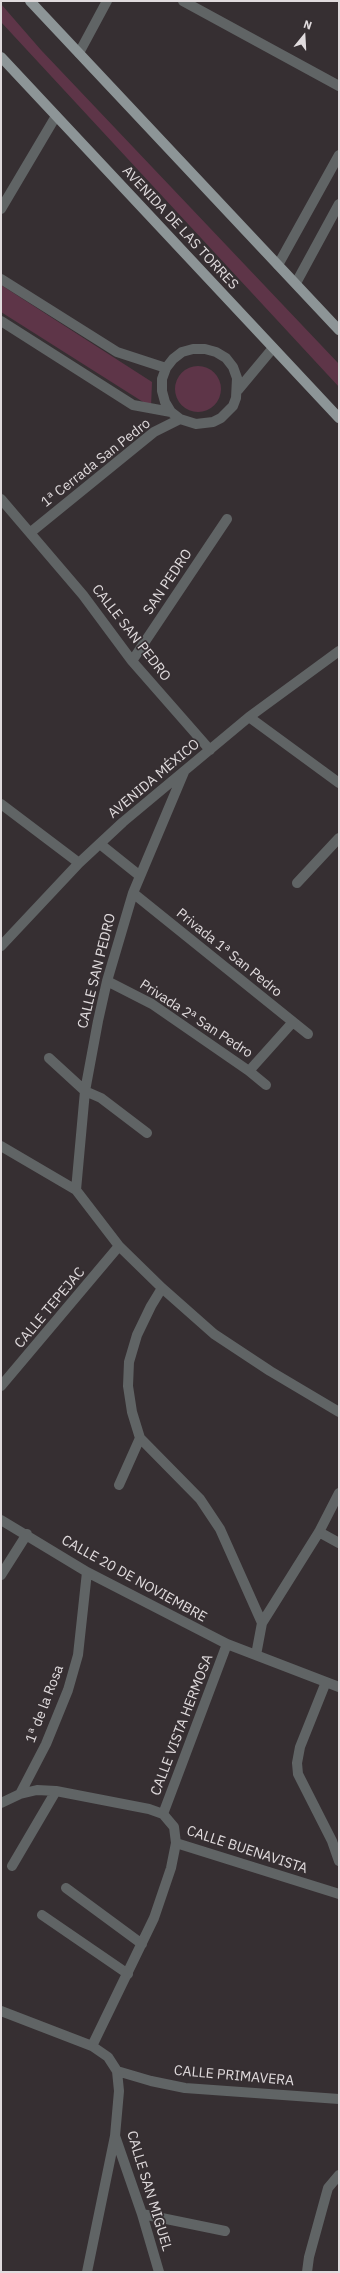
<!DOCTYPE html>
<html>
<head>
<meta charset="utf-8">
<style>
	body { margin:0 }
	#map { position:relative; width:340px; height:2273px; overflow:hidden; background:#362f32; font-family:"IBM Plex Sans",sans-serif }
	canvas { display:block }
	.frame { position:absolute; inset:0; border:2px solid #e0dbdd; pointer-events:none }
	.north { position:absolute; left:284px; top:16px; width:40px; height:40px; -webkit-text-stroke:3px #362f32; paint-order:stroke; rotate:18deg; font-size:11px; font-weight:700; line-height:16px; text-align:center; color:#e0dbdd }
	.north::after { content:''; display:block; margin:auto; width:14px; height:18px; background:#e0dbdd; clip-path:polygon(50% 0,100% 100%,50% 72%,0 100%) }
</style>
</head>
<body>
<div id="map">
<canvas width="340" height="2273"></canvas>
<div class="frame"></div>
<div class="north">N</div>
</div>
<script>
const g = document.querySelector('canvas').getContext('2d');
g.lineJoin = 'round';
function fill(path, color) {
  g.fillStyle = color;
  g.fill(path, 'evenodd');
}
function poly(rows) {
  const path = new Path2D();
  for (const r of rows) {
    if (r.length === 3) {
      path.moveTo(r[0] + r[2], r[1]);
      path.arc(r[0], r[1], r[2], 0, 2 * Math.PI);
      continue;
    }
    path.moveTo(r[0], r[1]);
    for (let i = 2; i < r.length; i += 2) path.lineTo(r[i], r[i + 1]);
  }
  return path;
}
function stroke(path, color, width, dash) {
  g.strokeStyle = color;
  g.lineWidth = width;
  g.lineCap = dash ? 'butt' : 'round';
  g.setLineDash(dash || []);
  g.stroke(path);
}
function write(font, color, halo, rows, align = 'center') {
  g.font = font + ' "IBM Plex Sans",sans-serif';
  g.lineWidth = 3.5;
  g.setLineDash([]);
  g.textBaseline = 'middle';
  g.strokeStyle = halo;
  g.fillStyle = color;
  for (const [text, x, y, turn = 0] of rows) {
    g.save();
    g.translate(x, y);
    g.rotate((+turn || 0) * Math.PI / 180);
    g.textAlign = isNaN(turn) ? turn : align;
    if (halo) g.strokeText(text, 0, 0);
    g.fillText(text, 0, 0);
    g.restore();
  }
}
fill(poly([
	[1,4,41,50,339,364,339,387,1,22],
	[1,285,152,382,151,407,1,312],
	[198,389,23]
]), '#5e3548');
stroke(poly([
	[183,1,339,86],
	[79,53,107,1],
	[1,209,56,116],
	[278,265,339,155],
	[1,279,117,352,166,368],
	[296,283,339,204],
	[1,321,133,405,171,412,180,419,196,424,213,422,221,418,233,406,236,398,237,378,233,367,226,358,216,352,205,349,193,349,182,352,173,359,166,368,162,379,162,391,165,402,171,412],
	[238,390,273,348],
	[1,499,83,595,132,661,210,750],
	[31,532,154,432,180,419],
	[132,661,227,519],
	[249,717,339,783],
	[1,804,79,863],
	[100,844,140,876],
	[297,883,339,838],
	[133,893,308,1034],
	[1,946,79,863,123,822,249,717,339,651],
	[107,981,152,1004,249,1071,266,1085],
	[49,1058,85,1091,101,1098,147,1133],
	[249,1071,292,1023],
	[1,1146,76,1190,119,1246,162,1288,214,1334,270,1371,339,1412],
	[76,1190,85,1091,98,1021,107,981,133,893,184,772],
	[162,1288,151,1306,137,1335,129,1362,128,1386,132,1412,140,1438,200,1499,220,1529,262,1623],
	[1,1386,119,1246],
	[119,1485,140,1438],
	[1,1520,87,1572,227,1644,339,1687],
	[319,1532,339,1543],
	[1,1575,27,1534],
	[256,1655,262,1623,319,1532,339,1493],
	[326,1682,300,1747,297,1763,298,1774,332,1841,339,1861],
	[20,1794,46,1744,68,1690,78,1655,87,1572],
	[1,1803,20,1794,37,1790,56,1791,149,1809,163,1814,174,1827,176,1843,171,1868,154,1918,92,2046],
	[163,1814,227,1644],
	[176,1843,339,1894],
	[12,1866,56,1791],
	[66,1888,142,1944],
	[42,1915,128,1974],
	[1,2011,92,2046,108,2057,117,2071,151,2081,185,2088,339,2099],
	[117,2071,119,2091,115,2136,142,2214,159,2272],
	[142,2214,225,2231],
	[87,2272,115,2136],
	[307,2272,309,2257,328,2188,339,2175]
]), '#606465', 10);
stroke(poly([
	[30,1,339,330],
	[1,57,339,418]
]), '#8d9597', 10);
write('14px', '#e0dbdd', '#362f32', [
	["AVENIDA DE LAS TORRES",180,228,47],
	["1ª Cerrada San Pedro",96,463,-38],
	["SAN PEDRO",168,582,-56],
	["CALLE SAN PEDRO",131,633,52],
	["AVENIDA MÉXICO",154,779,-40],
	["Privada 1ª San Pedro",229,953,39],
	["CALLE SAN PEDRO",97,971,-76],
	["Privada 2ª San Pedro",196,1019,33],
	["CALLE TEPEJAC",50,1308,-50],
	["CALLE 20 DE NOVIEMBRE",134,1579,29],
	["1ª de la Rosa",45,1704,-69],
	["CALLE VISTA HERMOSA",182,1725,-69],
	["CALLE BUENAVISTA",247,1850,18],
	["CALLE PRIMAVERA",234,2076,5],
	["CALLE SAN MIGUEL",149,2191,73]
]);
</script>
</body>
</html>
